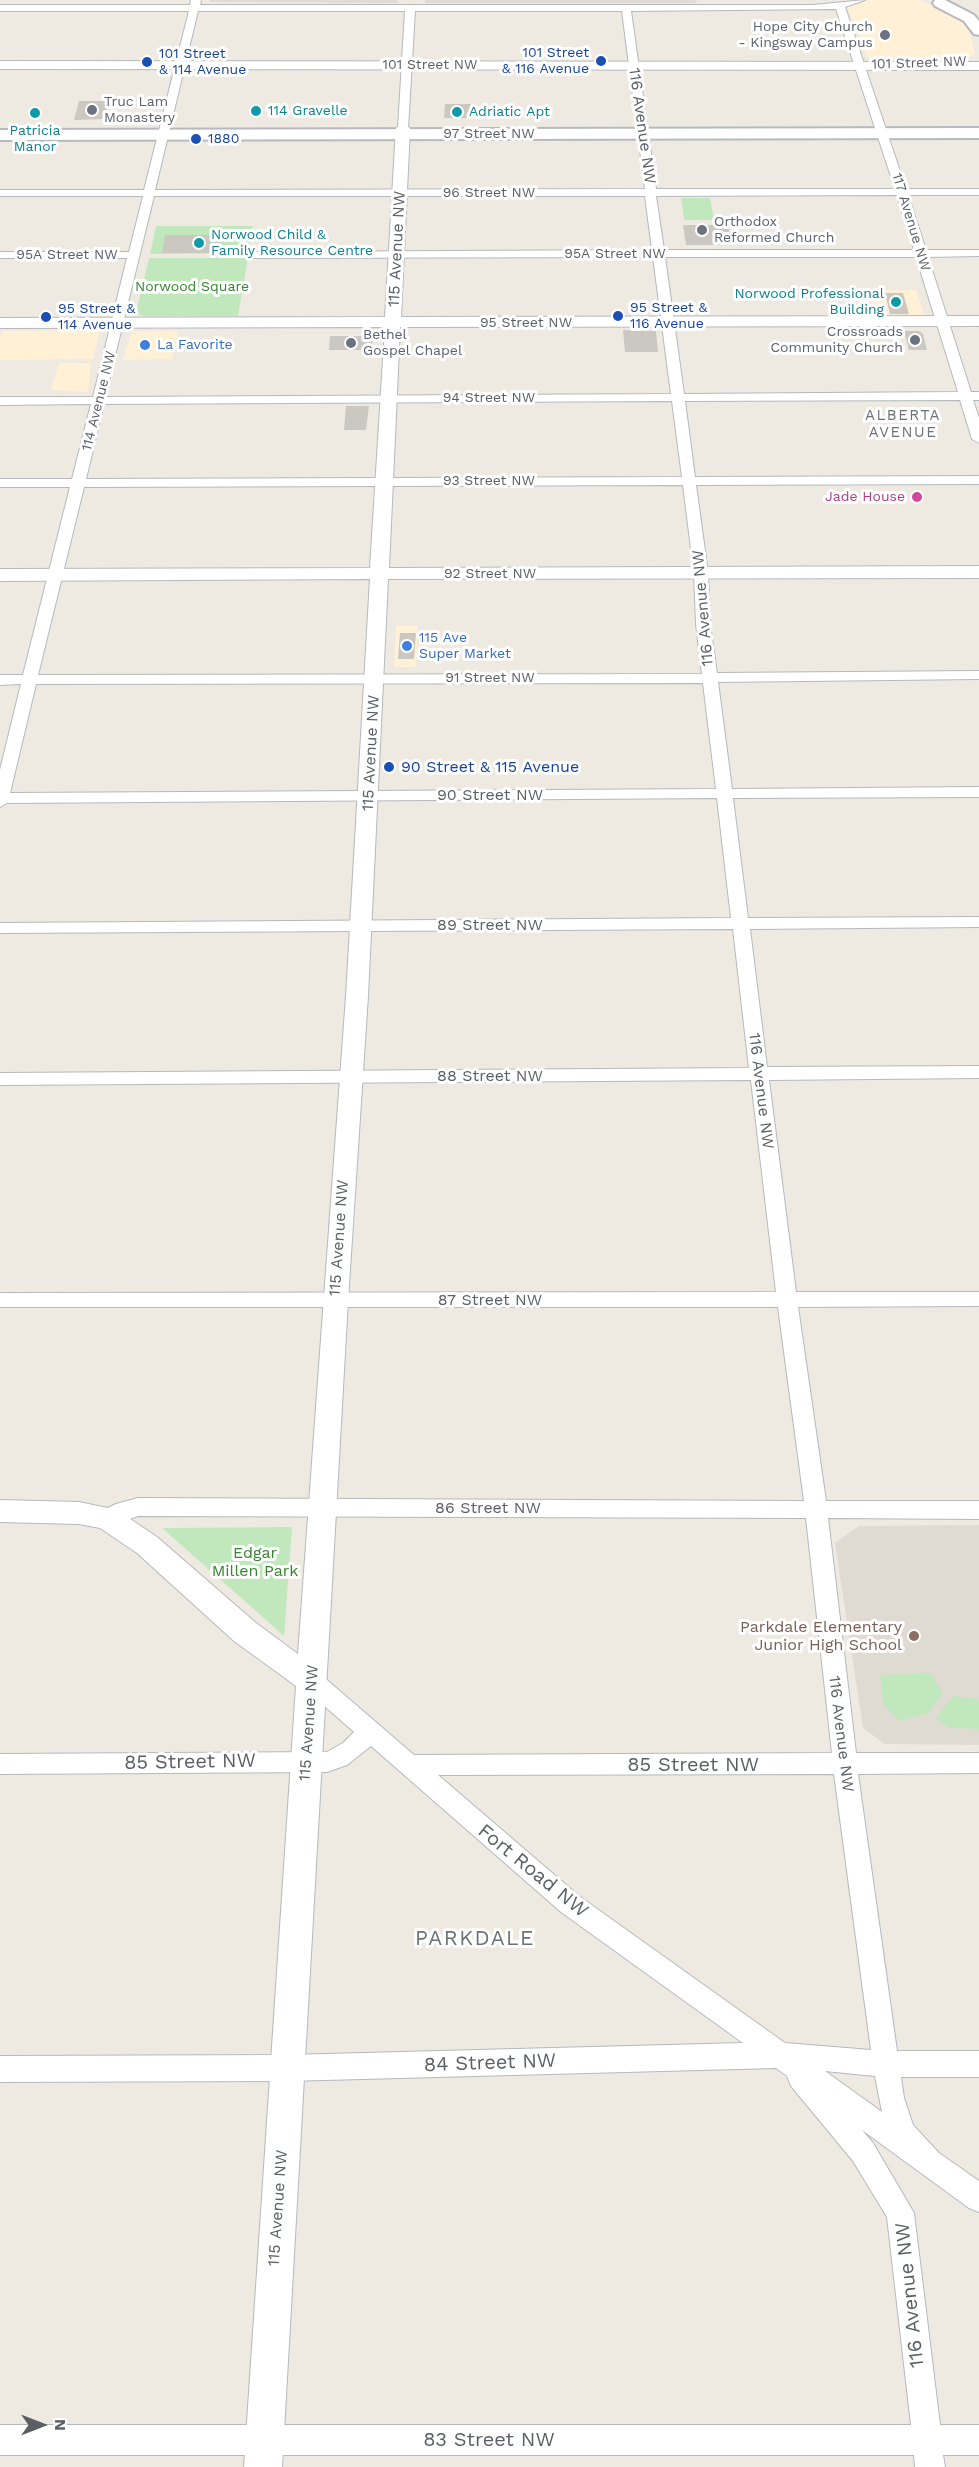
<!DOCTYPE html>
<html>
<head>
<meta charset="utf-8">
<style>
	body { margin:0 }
	#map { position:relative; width:979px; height:2467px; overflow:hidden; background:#eeeae2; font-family:"Work Sans",sans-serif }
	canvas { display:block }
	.north { position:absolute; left:12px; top:2395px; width:60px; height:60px; -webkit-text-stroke:4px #fff; paint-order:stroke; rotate:90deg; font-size:16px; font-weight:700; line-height:24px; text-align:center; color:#5a5f64 }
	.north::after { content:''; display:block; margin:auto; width:21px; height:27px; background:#5a5f64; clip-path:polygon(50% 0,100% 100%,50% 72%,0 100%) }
</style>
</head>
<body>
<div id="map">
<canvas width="979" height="2467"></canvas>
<div class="north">N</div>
</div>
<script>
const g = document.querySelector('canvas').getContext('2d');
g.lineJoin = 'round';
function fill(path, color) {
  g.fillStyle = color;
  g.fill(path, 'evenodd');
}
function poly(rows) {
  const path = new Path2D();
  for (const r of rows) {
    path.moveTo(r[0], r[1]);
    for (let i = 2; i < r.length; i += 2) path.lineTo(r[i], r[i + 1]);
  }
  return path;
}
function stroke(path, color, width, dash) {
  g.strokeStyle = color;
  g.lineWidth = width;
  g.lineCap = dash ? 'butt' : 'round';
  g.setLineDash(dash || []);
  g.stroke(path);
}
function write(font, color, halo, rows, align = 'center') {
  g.font = font + ' "Work Sans",sans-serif';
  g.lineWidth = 6;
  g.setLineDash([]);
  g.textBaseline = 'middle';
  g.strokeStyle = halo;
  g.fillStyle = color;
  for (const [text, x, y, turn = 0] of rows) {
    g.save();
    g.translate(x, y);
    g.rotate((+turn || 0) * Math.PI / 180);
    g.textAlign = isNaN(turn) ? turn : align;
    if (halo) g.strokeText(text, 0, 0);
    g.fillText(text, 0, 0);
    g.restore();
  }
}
fill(poly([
	[870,0,919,0,966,19,975,54,963,60,867,58,847,5],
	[868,290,916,290,924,315,875,314],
	[100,330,93,359,0,360,0,339,3,331],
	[132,331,178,331,172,359,123,360],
	[59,363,91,363,88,392,51,390],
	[396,626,418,626,416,667,394,667]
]), '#fff0d6');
fill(poly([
	[210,0,398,0,398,3,210,2],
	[425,0,698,0,694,3,425,3],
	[979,1525,979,1745,885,1744,863,1728,835,1543,859,1526]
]), '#e0dbd2');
fill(poly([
	[681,198,710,198,714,220,684,220],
	[156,226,253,226,248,253,150,254],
	[149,258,248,258,238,316,143,316,136,313],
	[292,1527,284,1636,162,1528],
	[931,1673,943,1694,928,1713,899,1721,883,1703,880,1675],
	[953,1696,979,1699,979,1729,950,1728,935,1719]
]), '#c1e8bc');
fill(poly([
	[79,101,110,101,105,119,74,120],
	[445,104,471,104,470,118,444,118],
	[683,225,728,225,731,240,726,240,727,245,686,245],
	[165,235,222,235,219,253,162,253],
	[885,293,903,293,909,314,890,314],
	[623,330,656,331,658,352,625,352],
	[904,331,919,331,923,334,927,350,909,350],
	[330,336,373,336,372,350,329,350],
	[346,406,369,406,366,430,344,430],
	[400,633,416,633,414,659,398,659]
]), '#cbc7c1');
const minor = poly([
	[191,0,201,0,200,5,813,5,865,0,845,7,906,189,979,189,979,195,908,195,926,250,979,250,979,256,928,257,971,392,979,392,979,400,973,400,979,418,979,443,972,439,960,400,685,401,695,477,979,476,979,484,696,485,708,573,710,624,717,673,979,671,979,679,718,682,732,789,979,787,979,797,733,798,748,918,979,917,979,927,750,929,767,1067,979,1066,979,1078,769,1080,796,1292,979,1292,979,1306,798,1307,826,1501,979,1501,979,1519,828,1518,856,1753,979,1753,979,1773,858,1774,897,2051,979,2051,979,2077,901,2077,904,2098,913,2125,939,2153,979,2181,979,2212,969,2208,862,2130,873,2143,914,2213,940,2425,979,2425,979,2455,943,2455,945,2467,915,2467,914,2455,0,2455,0,2425,911,2425,887,2217,853,2161,791,2086,787,2076,776,2068,287,2081,0,2082,0,2056,287,2055,743,2043,561,1912,371,1746,347,1765,327,1772,0,1774,0,1754,327,1752,343,1743,354,1732,304,1688,300,1681,304,1674,312,1671,320,1674,414,1755,832,1753,806,1518,138,1516,107,1527,99,1524,96,1518,99,1512,116,1504,138,1498,804,1501,778,1307,0,1307,0,1293,776,1292,751,1080,0,1085,0,1073,749,1068,733,929,0,933,0,923,731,918,717,798,7,803,0,807,0,770,21,684,0,685,0,675,23,675,70,487,0,487,0,479,72,479,91,404,0,405,0,397,93,397,127,258,0,258,0,252,129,252,143,196,0,196,0,190,144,190,189,11,0,11,0,5,190,5,191,0],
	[836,9,895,189,656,189,631,11,836,9],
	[198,11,405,11,398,128,403,131,408,128,415,11,622,11,645,189,155,190,198,11],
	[897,195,914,250,664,250,656,196,897,195],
	[154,196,645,196,652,250,252,252,246,255,252,258,653,257,671,394,105,397,154,196],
	[665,257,916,257,958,392,684,394,665,257],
	[672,401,682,477,86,479,104,404,672,401],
	[683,485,694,573,696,624,702,674,38,675,84,487,683,485],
	[703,683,716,789,10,793,36,684,703,683],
	[834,1774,871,2050,785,2043,579,1896,438,1775,834,1774],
	[825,2071,875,2076,882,2112,825,2071]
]);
const tertiary = poly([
	[0,61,979,62,979,70,0,69,0,61],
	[403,124,410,128,401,317,979,316,979,326,400,327,389,568,979,566,979,578,388,579,368,996,348,1300,282,2467,244,2467,296,1686,234,1641,137,1553,100,1528,79,1524,0,1522,0,1500,79,1502,117,1510,157,1537,256,1623,298,1654,346,996,370,579,0,581,0,569,370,568,385,327,0,328,0,318,385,317,396,128,403,124]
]);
const secondary = poly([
	[935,0,945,0,974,15,979,21,979,35,974,34,964,21,935,6,933,3,935,0],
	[979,128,979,138,0,140,0,130,979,128]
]);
stroke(minor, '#b5b9bd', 2);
stroke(tertiary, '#b5b9bd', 2);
stroke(secondary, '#b5babf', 4);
fill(minor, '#fff');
fill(tertiary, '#fff');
fill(secondary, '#fff');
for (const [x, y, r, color] of [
	[885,35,6,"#6b7280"],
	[601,61,6,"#1a4fb4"],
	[147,62,6,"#1a4fb4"],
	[92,110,6,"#6b7280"],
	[256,111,6,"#0f9aa8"],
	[457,112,6,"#0f9aa8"],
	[35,113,6,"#0f9aa8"],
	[196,139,6,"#1a4fb4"],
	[702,230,6,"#6b7280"],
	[199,243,6,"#0f9aa8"],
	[896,302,6,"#0f9aa8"],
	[618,316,6,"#1a4fb4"],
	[46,317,6,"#1a4fb4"],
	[915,340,6,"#6b7280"],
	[351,343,6,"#6b7280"],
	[145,345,6,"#3f7fe0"],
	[917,497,6,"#d1479c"],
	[407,646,6,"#3f7fe0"],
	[389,767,6,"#1a4fb4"],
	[914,1636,6,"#8d6e63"]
]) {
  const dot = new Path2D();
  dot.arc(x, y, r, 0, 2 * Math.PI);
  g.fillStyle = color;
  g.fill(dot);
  stroke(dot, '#fff', 2);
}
write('14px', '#5b616d', '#fff', [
	["Hope City Church",873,27,"right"],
	["- Kingsway Campus",873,43,"right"],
	["Truc Lam",104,102],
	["Monastery",104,118],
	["Orthodox",714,222],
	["Reformed Church",714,238],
	["Crossroads",903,332,"right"],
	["Community Church",903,348,"right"],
	["Bethel",363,335],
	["Gospel Chapel",363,351]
], 'left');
write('14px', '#164399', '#fff', [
	["101 Street",589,53,"right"],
	["& 116 Avenue",589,69,"right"],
	["101 Street",159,54],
	["& 114 Avenue",159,70],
	["1880",208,139],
	["95 Street &",630,308],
	["116 Avenue",630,324],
	["95 Street &",58,309],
	["114 Avenue",58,325]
], 'left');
write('14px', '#5a5f64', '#fff', [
	["101 Street NW",919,63,-2],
	["101 Street NW",430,65],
	["97 Street NW",489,134],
	["96 Street NW",489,193],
	["117 Avenue NW",911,222,73],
	["95A Street NW",615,254],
	["95A Street NW",67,255],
	["95 Street NW",526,323],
	["94 Street NW",489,398],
	["114 Avenue NW",99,401,-76],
	["93 Street NW",489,481],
	["92 Street NW",490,574],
	["91 Street NW",490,678]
]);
write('14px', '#0d838f', '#fff', [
	["114 Gravelle",268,111],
	["Adriatic Apt",469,112],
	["Patricia",35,131,"center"],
	["Manor",35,147,"center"],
	["Norwood Child &",211,235],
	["Family Resource Centre",211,251],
	["Norwood Professional",884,294,"right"],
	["Building",884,310,"right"]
], 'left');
write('14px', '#35862e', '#fff', [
	["Norwood Square",192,287]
]);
write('14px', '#366cbe', '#fff', [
	["La Favorite",157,345],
	["115 Ave",419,638],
	["Super Market",419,654]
], 'left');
write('14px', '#b23c85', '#fff', [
	["Jade House",905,497]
], 'right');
g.letterSpacing = '1.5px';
write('15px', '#6b7276', '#fff', [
	["ALBERTA",903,416],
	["AVENUE",903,433]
]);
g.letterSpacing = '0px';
write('16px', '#5a5f64', '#fff', [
	["116 Avenue NW",642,126,82],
	["115 Avenue NW",397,249,-87],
	["116 Avenue NW",703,608,-95],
	["115 Avenue NW",371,753,-87],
	["90 Street NW",490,795],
	["89 Street NW",490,925],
	["88 Street NW",490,1076],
	["116 Avenue NW",761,1091,83],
	["115 Avenue NW",339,1238,-86],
	["87 Street NW",490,1300],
	["86 Street NW",488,1508],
	["115 Avenue NW",309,1723,-86],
	["116 Avenue NW",841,1734,83],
	["115 Avenue NW",278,2208,-86]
]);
write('16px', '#164399', '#fff', [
	["90 Street & 115 Avenue",401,767]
], 'left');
write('16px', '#35862e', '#fff', [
	["Edgar",255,1553],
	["Millen Park",255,1571]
]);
write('16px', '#785e54', '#fff', [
	["Parkdale Elementary",902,1627],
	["Junior High School",902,1645]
], 'right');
write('20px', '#5a5f64', '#fff', [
	["85 Street NW",190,1762,-1],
	["85 Street NW",693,1765],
	["Fort Road NW",533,1871,39],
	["84 Street NW",490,2063,-2],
	["116 Avenue NW",910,2295,-96],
	["83 Street NW",489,2440]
]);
g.letterSpacing = '1.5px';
write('21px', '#6b7276', '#fff', [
	["PARKDALE",475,1939]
]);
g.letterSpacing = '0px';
</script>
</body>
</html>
